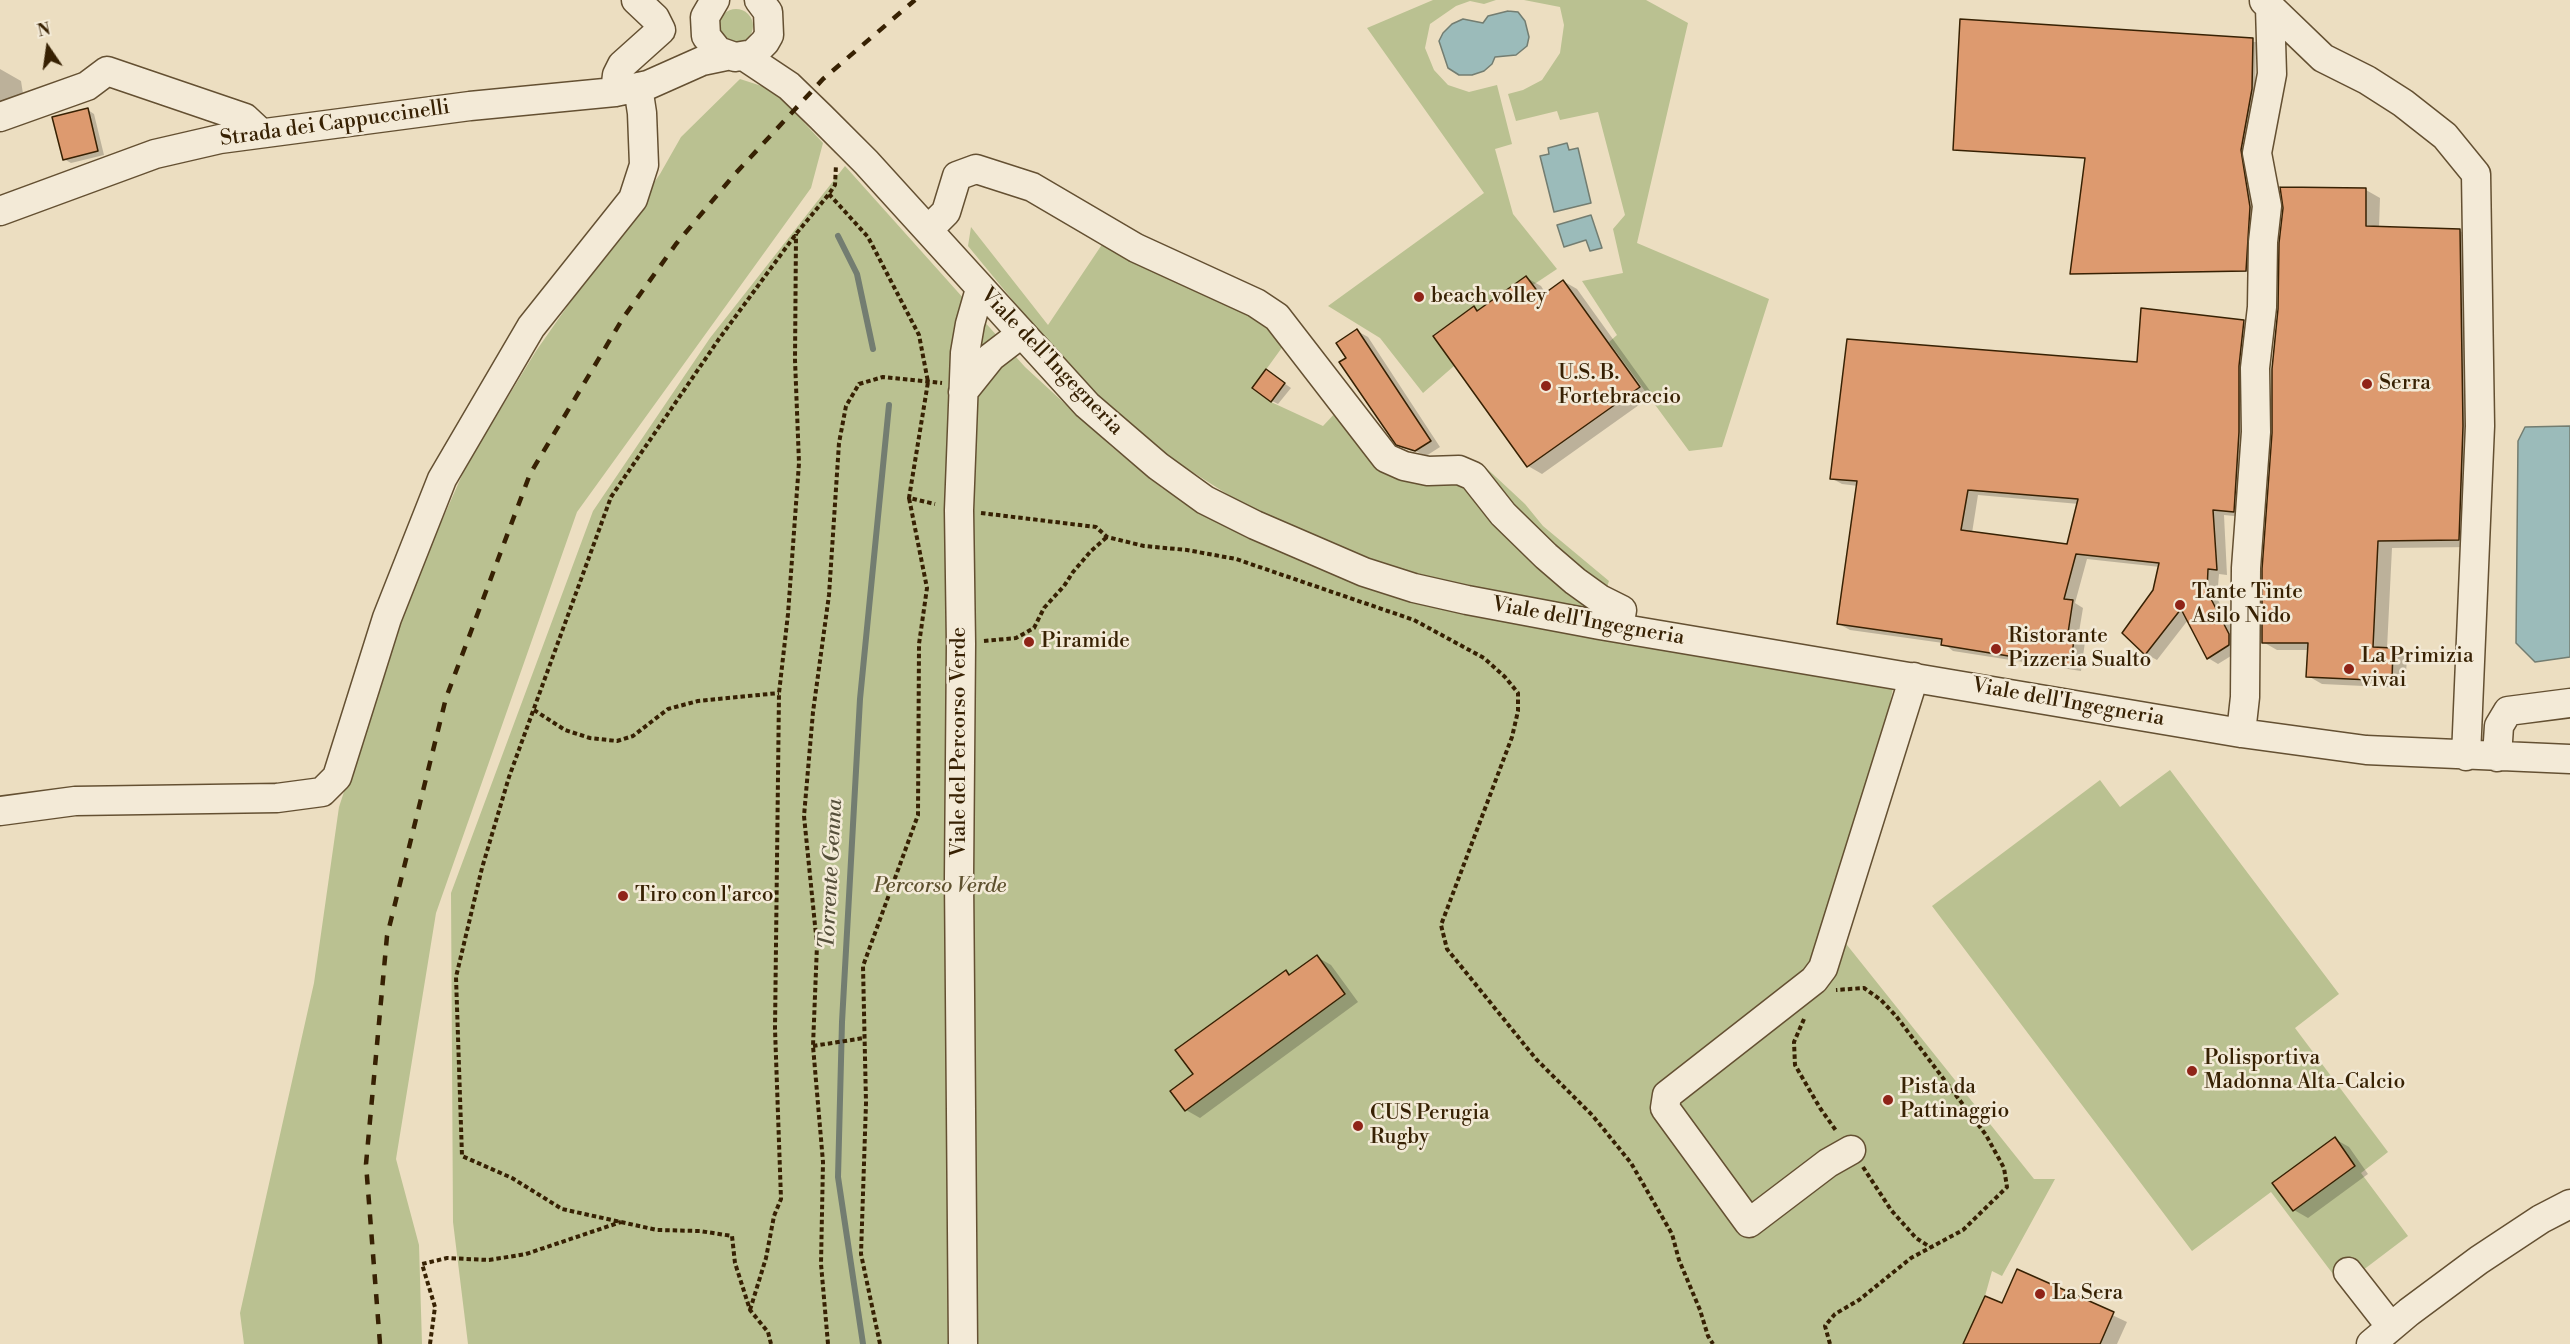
<!DOCTYPE html>
<html>
<head>
<meta charset="utf-8">
<style>
	body { margin:0 }
	#map { position:relative; width:2570px; height:1344px; overflow:hidden; background:#ecdec1; font-family:"Libre Bodoni",serif }
	canvas { display:block }
	.north { position:absolute; left:18px; top:18px; width:60px; height:60px; -webkit-text-stroke:4px #f3ead7; paint-order:stroke; rotate:347deg; font-size:16px; font-weight:700; line-height:24px; text-align:center; color:#372103 }
	.north::after { content:''; display:block; margin:auto; width:21px; height:27px; background:#372103; clip-path:polygon(50% 0,100% 100%,50% 72%,0 100%) }
</style>
</head>
<body>
<div id="map">
<canvas width="2570" height="1344"></canvas>
<div class="north">N</div>
</div>
<script>
const g = document.querySelector('canvas').getContext('2d');
g.lineJoin = 'round';
function fill(path, color) {
  g.fillStyle = color;
  g.fill(path, 'evenodd');
}
function poly(rows) {
  const path = new Path2D();
  for (const r of rows) {
    if (r.length === 3) {
      path.moveTo(r[0] + r[2], r[1]);
      path.arc(r[0], r[1], r[2], 0, 2 * Math.PI);
      continue;
    }
    path.moveTo(r[0], r[1]);
    for (let i = 2; i < r.length; i += 2) path.lineTo(r[i], r[i + 1]);
  }
  return path;
}
function stroke(path, color, width, dash) {
  g.strokeStyle = color;
  g.lineWidth = width;
  g.lineCap = dash ? 'butt' : 'round';
  g.setLineDash(dash || []);
  g.stroke(path);
}
function write(font, color, halo, rows, align = 'center') {
  g.font = font + ' "Libre Bodoni",serif';
  g.lineWidth = 5;
  g.setLineDash([]);
  g.textBaseline = 'middle';
  g.strokeStyle = halo;
  g.fillStyle = color;
  for (const [text, x, y, turn = 0] of rows) {
    g.save();
    g.translate(x, y);
    g.rotate((+turn || 0) * Math.PI / 180);
    g.textAlign = isNaN(turn) ? turn : align;
    if (halo) g.strokeText(text, 0, 0);
    g.fillText(text, 0, 0);
    g.restore();
  }
}
fill(poly([
	[1433,0,1496,0,1484,4,1470,1,1456,6,1430,24,1425,48,1434,70,1448,85,1469,92,1497,85,1512,144,1495,149,1513,214,1557,269,1533,285,1526,276,1477,311,1474,306,1433,335,1454,366,1423,393,1380,338,1328,306,1484,193,1367,28],
	[1524,0,1646,0,1688,23,1637,243,1769,299,1722,447,1689,451,1609,342,1617,335,1582,281,1623,273,1613,229,1625,215,1598,112,1560,120,1557,111,1516,121,1508,94,1523,90,1542,80,1560,53,1564,25,1560,7],
	[736,26,17],
	[740,79,774,90,823,143,811,188,577,512,436,913,396,1159,419,1245,422,1344,244,1344,240,1313,314,983,339,807,408,597,467,464,536,351,660,174,681,137],
	[845,166,1025,367,1112,447,1162,488,1245,537,1390,594,1893,688,1843,940,2034,1179,2055,1179,2002,1276,1992,1271,1985,1296,1963,1344,468,1344,453,1222,451,893,593,511,710,338],
	[971,227,1048,325,1103,243,1276,326,1286,342,1252,389,1271,402,1323,426,1338,410,1379,460,1461,480,1482,464,1525,504,1543,526,1609,581,1599,611,1467,587,1362,560,1249,508,1161,452,1076,377,968,246],
	[2170,770,2339,994,2295,1028,2388,1152,2361,1173,2408,1236,2342,1286,2271,1192,2192,1251,1932,906,2100,780,2120,807]
]), '#bac191');
const water = poly([
	[1508,11,1518,12,1525,21,1529,37,1527,46,1516,55,1495,57,1492,64,1484,71,1472,75,1459,75,1448,68,1439,41,1443,33,1452,24,1463,19,1483,23,1488,16,1508,11],
	[1567,143,1569,150,1578,148,1591,203,1554,212,1540,156,1549,154,1548,148,1567,143],
	[1591,215,1602,248,1590,251,1586,240,1564,247,1557,225,1591,215],
	[2570,426,2570,657,2535,662,2516,643,2518,441,2525,427,2570,426]
]);
fill(water, '#9bbbba');
stroke(water, '#737d71', 1.5);
fill(poly([
	[1961,21,2256,42,2255,91,2243,153,2253,209,2249,272,2072,273,2086,158,1955,149],
	[0,69,21,81,24,100,0,108],
	[88,110,94,114,104,155,71,163,64,159],
	[2366,190,2380,198,2379,228,2460,231,2474,239,2472,547,2392,548,2387,649,2393,649,2407,658,2405,688,2322,684,2308,676,2309,650,2277,650,2263,642],
	[1527,278,1541,286,1546,294,1563,281,1577,289,1653,395,1542,474,1528,466,1435,336,1474,308,1480,311],
	[2243,322,2254,328,2244,517,2224,515,2227,575,2219,574,2217,598,2239,642,2239,651,2218,664,2208,658,2188,620,2157,660,2146,654,2124,633,2155,591,2160,567,2087,559,2075,603,2083,608,2078,638,2085,642,2081,671,1953,651,1943,643,1850,630,1839,624,1858,486,1842,484,1831,478],
	[1978,495,2079,504,2068,546,1972,533],
	[1357,331,1368,337,1440,447,1426,456,1398,443,1348,358],
	[1273,375,1291,388,1278,404,1272,401],
	[1317,957,1331,965,1358,1002,1200,1118,1186,1110,1195,1075,1286,971,1291,975],
	[2335,1139,2349,1147,2368,1174,2308,1218,2294,1210],
	[2018,1271,2127,1322,2117,1344,1965,1344,2003,1305]
]), '#0003');
stroke(poly([
	[838,236,857,274,873,349],
	[863,1344,838,1177,842,1022,860,699,889,405]
]), '#737d71', 6);
const building = poly([
	[1960,19,2253,38,2252,89,2241,150,2250,207,2246,271,2070,274,2085,158,1953,150,1960,19],
	[88,108,98,151,63,160,52,117,88,108],
	[2280,187,2366,188,2366,226,2460,229,2463,426,2459,540,2378,541,2373,647,2393,648,2392,681,2306,677,2308,643,2262,643,2262,569,2272,433,2272,369,2278,309,2279,243,2283,208,2280,187],
	[1526,276,1541,296,1563,280,1640,387,1527,467,1433,336,1474,306,1477,311,1526,276],
	[2141,308,2244,320,2239,366,2239,432,2234,512,2213,510,2217,570,2208,569,2207,591,2229,634,2229,645,2207,659,2181,609,2145,655,2122,633,2153,590,2159,563,2076,554,2064,599,2073,600,2068,633,2075,634,2070,666,1941,645,1942,639,1837,624,1857,481,1830,479,1847,339,2137,362,2141,308],
	[1968,490,2078,499,2067,544,1961,530,1968,490],
	[1357,329,1431,441,1415,451,1396,445,1339,362,1346,358,1336,343,1357,329],
	[1266,369,1285,383,1271,402,1252,388,1266,369],
	[1317,955,1345,994,1185,1111,1170,1091,1193,1074,1175,1050,1286,970,1289,975,1317,955],
	[2335,1137,2355,1166,2293,1211,2272,1183,2335,1137],
	[2017,1269,2114,1312,2100,1344,1963,1344,1985,1296,2002,1303,2017,1269]
]);
fill(building, '#dd9a6f');
stroke(building, '#372103', 1.5);
const minor = poly([
	[715,0,705,17,706,36,718,51,735,57,753,54,765,42,769,35,768,12,759,0],
	[2270,7,2323,58,2367,80,2403,103,2445,136,2476,174,2480,426,2466,756],
	[744,56,789,86,821,117,866,162,1087,405,1158,466,1205,500,1255,525,1364,572,1414,588,1467,600,1600,625,2241,733,2366,750,2570,759],
	[615,92,617,75,622,65,661,30,655,18,636,0],
	[0,117,87,86,107,71,245,118,260,132],
	[0,211,155,154,220,139,470,106,615,92,648,85,702,61,726,56],
	[928,230,946,212,957,176,976,169,1032,187,1136,248,1256,303,1277,317,1386,458,1404,466,1428,471,1459,470,1473,476,1503,514,1546,556,1575,581,1600,599,1622,610,1619,628],
	[963,392,991,357,1021,334],
	[2241,733,2245,697,2246,568,2256,432,2255,368,2262,307,2263,242,2267,206,2257,153,2272,74,2270,7,2264,1],
	[2497,757,2499,726,2508,711,2570,703],
	[0,811,75,801,277,798,322,792,337,777,387,618,442,479,531,327,633,199,644,165,642,113,638,87],
	[1851,1150,1828,1163,1749,1223,1665,1108,1667,1095,1814,980,1823,968,1914,677],
	[2348,1272,2391,1327],
	[963,1344,959,878,961,644,959,510,965,353,970,324,980,289],
	[2371,1344,2409,1312,2479,1260,2541,1219,2570,1204]
]);
stroke(minor, '#645032', 31);
stroke(poly([
	[829,194,868,237,919,335,928,382,909,498,935,504],
	[981,513,1096,527,1107,537,1144,546,1187,550,1236,559,1414,620,1484,658,1505,677,1518,693,1518,711,1512,737,1441,925,1447,949,1536,1059,1593,1116,1631,1163,1672,1234,1679,1260,1700,1310,1708,1336,1713,1344],
	[984,641,1016,638,1034,628,1044,608,1064,586,1073,572,1091,551,1107,537],
	[534,710,565,730,590,738,617,741,633,736,668,709,698,701,779,693],
	[1804,1019,1794,1042,1795,1065,1820,1108,1837,1132],
	[813,1046,864,1038],
	[1863,1167,1891,1210,1916,1238,1930,1247],
	[750,1310,766,1258,774,1216,781,1199,775,1029,779,693,788,614,799,463,795,360,796,234],
	[430,1344,435,1307,422,1264,447,1258,489,1260,526,1254,621,1222],
	[771,1344,768,1332,750,1310,735,1263,732,1236,700,1231,657,1230,562,1209,512,1178,462,1156,456,977,482,868,509,777,611,497,719,339,796,234,829,194,835,185,836,165],
	[828,1344,821,1264,823,1162,813,1046,817,945,804,816,813,712,829,595,839,443,846,406,859,384,883,377,942,383],
	[880,1344,861,1254,866,1103,863,966,918,815,919,644,927,588,909,498],
	[1830,1344,1825,1326,1835,1314,1859,1300,1911,1258,1963,1230,2007,1187,2004,1168,1986,1135,1896,1016,1881,1000,1864,988,1836,990]
]), '#372103', 4, [4.5, 3]);
stroke(minor, '#f3ead7', 28);
stroke(poly([
	[380,1344,366,1164,387,936,446,698,530,474,623,318,676,244,734,175,823,79,915,0]
]), '#372103', 4.5, [10, 10]);
for (const [x, y, r, color] of [
	[1419,297,6,"#8f2418"],
	[2367,384,6,"#8f2418"],
	[1546,386,6,"#8f2418"],
	[2180,605,6,"#8f2418"],
	[1029,642,6,"#8f2418"],
	[1996,649,6,"#8f2418"],
	[2349,669,6,"#8f2418"],
	[623,896,6,"#8f2418"],
	[2192,1071,6,"#8f2418"],
	[1888,1100,6,"#8f2418"],
	[1358,1126,6,"#8f2418"],
	[2040,1294,6,"#8f2418"]
]) {
  const dot = new Path2D();
  dot.arc(x, y, r, 0, 2 * Math.PI);
  g.fillStyle = color;
  g.fill(dot);
  stroke(dot, '#f3ead7', 2);
}
write('21px', '#372103', '#f3ead7', [
	["Strada dei Cappuccinelli",335,124,-8],
	["Viale dell'Ingegneria",1051,362,46],
	["Viale dell'Ingegneria",1588,622,10],
	["Viale dell'Ingegneria",2068,703,10],
	["Viale del Percorso Verde",960,742,-90]
]);
write('21px', '#372103', '#f3ead7', [
	["beach volley",1431,297],
	["U.S. B.",1558,374],
	["Fortebraccio",1558,398],
	["Serra",2379,384],
	["Tante Tinte",2192,593],
	["Asilo Nido",2192,617],
	["Ristorante",2008,637],
	["Pizzeria Sualto",2008,661],
	["Piramide",1041,642],
	["La Primizia",2361,657],
	["vivai",2361,681],
	["Tiro con l'arco",635,896],
	["Polisportiva",2204,1059],
	["Madonna Alta-Calcio",2204,1083],
	["Pista da",1900,1088],
	["Pattinaggio",1900,1112],
	["CUS Perugia",1370,1114],
	["Rugby",1370,1138],
	["La Sera",2052,1294]
], 'left');
write('italic 21px', '#5e512e', '#f3ead7', [
	["Percorso Verde",940,887]
]);
write('italic 22px', '#554f3a', '#f3ead7', [
	["Torrente Genna",832,874,-87]
]);
</script>
</body>
</html>
